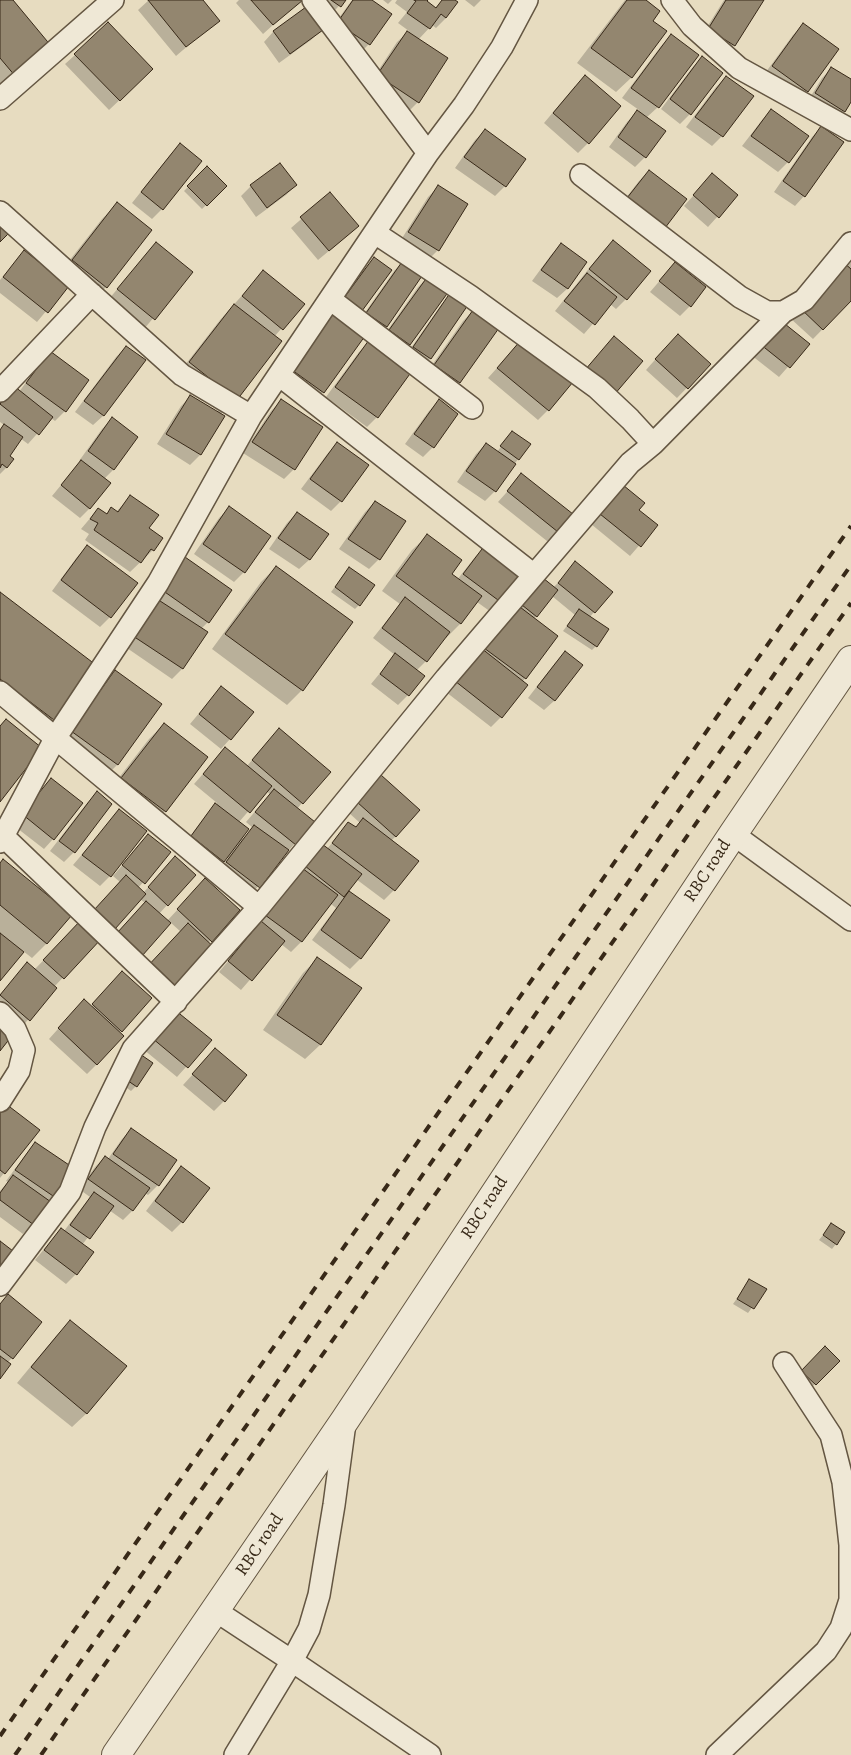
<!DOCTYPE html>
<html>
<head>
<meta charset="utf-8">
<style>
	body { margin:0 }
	canvas { display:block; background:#e7dcc0 }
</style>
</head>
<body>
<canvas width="851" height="1755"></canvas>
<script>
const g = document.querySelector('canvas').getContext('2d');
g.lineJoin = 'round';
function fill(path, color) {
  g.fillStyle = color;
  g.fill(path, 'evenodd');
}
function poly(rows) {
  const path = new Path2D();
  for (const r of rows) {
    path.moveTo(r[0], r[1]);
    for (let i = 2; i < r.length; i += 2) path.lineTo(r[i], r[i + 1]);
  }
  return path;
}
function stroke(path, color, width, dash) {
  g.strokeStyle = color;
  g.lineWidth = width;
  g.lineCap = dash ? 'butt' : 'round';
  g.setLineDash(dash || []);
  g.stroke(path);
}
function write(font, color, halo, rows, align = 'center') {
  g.font = font + ' Alegreya,serif';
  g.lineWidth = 5;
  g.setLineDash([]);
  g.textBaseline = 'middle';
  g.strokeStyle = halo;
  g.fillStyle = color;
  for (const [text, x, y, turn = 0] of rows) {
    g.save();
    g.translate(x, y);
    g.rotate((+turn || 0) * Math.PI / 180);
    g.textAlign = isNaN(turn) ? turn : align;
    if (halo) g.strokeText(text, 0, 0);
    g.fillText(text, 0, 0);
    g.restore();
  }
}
fill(poly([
	[0,0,11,0,36,61,0,90],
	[149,0,201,0,218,20,176,56,138,10],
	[239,0,301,0,263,34,236,3],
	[313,0,344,0,330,16],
	[352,0,370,0,369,44,359,54,328,33],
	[383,0,392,0,388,4],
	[397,0,426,0,425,2,435,8,442,0,453,0,456,3,446,18,436,28,432,25,418,40,418,102,408,112,368,86,397,42,409,31,398,23,407,12,395,3],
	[465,0,481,0,474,7],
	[625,0,644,0,651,21,665,32,631,78,616,92,577,63],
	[724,0,762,0,734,45,724,55,699,40],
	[305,8,321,30,311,40,279,63,264,42,273,32],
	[803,25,807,91,797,101,763,76,793,35],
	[671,36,697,55,658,107,646,118,645,157,635,167,609,147,627,122,639,110,622,98,661,46],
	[75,55,142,79,109,110,65,64],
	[702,58,722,73,690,114,680,124,661,109,692,68],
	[832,68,851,80,851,100,844,111,834,121,806,104,822,78],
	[726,77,752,97,722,136,712,146,686,127,716,87],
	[575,86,588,143,578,153,544,123],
	[772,110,807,136,788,162,778,172,742,146,762,120],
	[821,128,804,196,795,206,774,192,812,137],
	[485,131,525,159,505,186,495,196,455,168,475,140],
	[180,145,162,209,152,219,132,203,170,155],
	[280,164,296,185,286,195,256,217,241,196,251,186],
	[207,168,226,186,202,209,184,191],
	[649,171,686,199,618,208,639,181],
	[712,175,736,196,708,227,684,206],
	[438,187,466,204,438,250,428,260,399,243,428,197],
	[330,194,347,236,318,260,291,228],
	[117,204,106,287,92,301,58,275,102,219],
	[613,242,626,299,616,309,610,304,584,334,555,311,603,251],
	[156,244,192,272,144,329,108,300],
	[561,245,586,262,567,289,557,298,532,281,551,255],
	[851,250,851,300,813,339,790,318],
	[24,252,67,286,37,322,0,293,0,280],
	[374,259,358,314,323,392,313,402,283,380,364,269],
	[404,261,423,274,386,327,376,336,357,324,394,271],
	[675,263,690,306,680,316,650,292],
	[264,271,303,304,274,337,236,399,220,415,224,417,200,455,190,465,157,444,181,406,191,396,217,412,218,411,175,378,220,320],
	[428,277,447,291,409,345,399,355,380,341,418,287],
	[451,295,467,306,430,359,420,369,404,358,441,305],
	[473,311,497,329,459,382,449,392,425,375,463,321],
	[770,331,808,344,779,377,751,355],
	[521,341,548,410,538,420,488,378],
	[369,342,377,417,367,427,326,397,359,352],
	[668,345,710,364,677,398,646,370],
	[126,347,144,360,103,416,93,425,75,412,116,357],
	[40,363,88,381,65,411,55,421,51,418,28,444,20,438,8,456,7,467,0,474,0,430,4,425,0,422,0,403,4,398,19,392],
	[281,401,294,469,284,479,243,453,271,411],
	[439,401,457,414,433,447,423,457,405,444,429,411],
	[112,419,136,437,113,470,104,479,90,508,80,518,52,496,80,462,79,461,102,429],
	[512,432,529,444,495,491,485,501,457,482,476,454,486,444,497,452],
	[338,444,367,465,341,501,331,511,301,489,328,453],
	[522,475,576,518,552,545,498,502],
	[130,497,147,529,161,538,153,550,130,572,85,540,89,534,81,529,98,509,106,514,111,509,116,512],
	[613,497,638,510,656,526,630,556,591,524],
	[375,502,379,559,369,569,339,549,365,512],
	[229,508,244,572,234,582,194,554,219,518],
	[297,513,327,534,309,560,299,569,269,549,287,523],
	[427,536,450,574,457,580,475,557,485,547,522,574,491,612,477,602,461,623,446,638,444,637,426,661,416,671,408,695,398,705,371,684,395,655,373,638,400,604,382,591,412,550],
	[87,547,110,617,100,627,52,591,77,557],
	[576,563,611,592,589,618,596,646,592,650,563,631,575,615,552,596,534,619,525,678,501,717,491,727,446,692,520,609,538,585,553,588],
	[276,567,302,690,287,705,212,649,261,582],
	[349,568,359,605,355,609,331,592],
	[176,569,230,590,208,622,201,629,206,633,182,669,172,679,124,646],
	[0,594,53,719,38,734,0,705],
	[565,653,581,665,554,701,544,710,528,698,555,663],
	[115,672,160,705,117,765,103,779,57,747,100,687],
	[221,687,230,739,221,749,190,724],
	[164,724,207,757,165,811,150,826,107,793,149,739],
	[269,740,302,803,297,809,313,822,249,897,217,873,228,858,227,857,213,871,182,847,206,815,217,803,194,784,225,749,247,766],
	[266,791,270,794,246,822,253,828,242,839,239,822],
	[381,777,396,836,391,841,394,890,384,900,356,879,347,891,388,921,360,959,350,969,312,940,336,908,331,904,301,942,291,952,281,944,241,990,219,972,258,926,256,925,302,869,327,849,348,823,355,828,360,823,348,812],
	[51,780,53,839,44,849,13,825,41,790],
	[97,793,74,852,64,862,50,851,87,803],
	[119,811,110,876,100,886,73,865],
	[148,835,169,853,138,888,143,893,175,858,194,875,159,914,167,921,205,880,239,911,208,943,216,950,163,1005,136,980,181,932,170,922,131,965,108,944,145,903,140,899,104,938,91,926,89,928,100,938,54,987,56,988,19,1030,0,1014,0,995,27,964,34,970,82,921,84,923,120,882,113,876],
	[0,864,47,943,32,958,23,951,0,979],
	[318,958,360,988,320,1045,305,1059,263,1030,303,973],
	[112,983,150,998,119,1033,97,1064,87,1074,49,1039,74,1011,91,1007],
	[166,1021,210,1040,177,1077,143,1049],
	[215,1050,224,1101,214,1111,183,1085],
	[133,1059,136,1086,131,1091,117,1081],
	[0,1111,38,1131,0,1178],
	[132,1129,158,1185,148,1195,145,1193,133,1210,123,1220,109,1210,82,1245,76,1274,66,1284,35,1260,61,1229,64,1231,90,1197,79,1189,95,1167,105,1157,108,1159,122,1139],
	[35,1144,55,1197,23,1234,0,1217,0,1191,8,1182,6,1181,26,1154],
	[181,1168,182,1222,172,1232,146,1211,171,1178],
	[831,1225,836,1244,832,1249,819,1240],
	[750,1280,765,1290,748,1313,733,1304],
	[0,1304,12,1358,7,1363,0,1377],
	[70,1322,87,1413,72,1427,17,1383,56,1336],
	[825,1348,838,1361,810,1389,797,1376]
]), '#0003');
const building = poly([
	[0,0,13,0,52,47,16,77,0,58,0,0],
	[148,0,203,0,220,21,186,47,148,0],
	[251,0,303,0,273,25,251,0],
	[331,0,346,0,341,7,331,0],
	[353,0,372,0,392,14,370,45,337,23,353,0],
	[414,0,428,0,427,1,436,8,442,0,455,0,458,2,446,18,441,14,430,29,407,13,416,1,414,0],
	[627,0,646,0,660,11,653,21,667,31,632,78,591,48,627,0],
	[726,0,764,0,735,46,708,29,726,0],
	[306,7,323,30,290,54,273,31,306,7],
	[108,22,153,69,120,101,74,54,108,22],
	[803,23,839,49,808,92,772,66,803,23],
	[407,31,448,58,419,103,377,75,407,31],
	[671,34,699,55,659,108,631,88,671,34],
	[702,56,723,73,691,115,670,99,702,56],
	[831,67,851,79,851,102,845,112,815,93,831,67],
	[585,75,621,106,589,144,553,113,585,75],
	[726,76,754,96,723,137,695,117,726,76],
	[771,109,809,136,789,163,751,136,771,109],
	[637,110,666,131,646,158,618,137,637,110],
	[821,126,844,142,805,197,783,181,821,126],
	[485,129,526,159,506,187,464,157,485,129],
	[180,143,202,161,163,210,141,192,180,143],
	[280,163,297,185,267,208,250,185,280,163],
	[207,166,227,186,207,206,187,186,207,166],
	[649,170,687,199,665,228,627,198,649,170],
	[712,173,738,195,719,218,693,195,712,173],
	[438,185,468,204,439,251,408,232,438,185],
	[330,192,359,226,329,251,300,217,330,192],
	[117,202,152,230,107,288,72,260,117,202],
	[0,226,8,234,0,242,0,226],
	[613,240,651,271,627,300,589,269,613,240],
	[156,242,193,272,155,320,117,289,156,242],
	[561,243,587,262,568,289,541,270,561,243],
	[24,250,69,286,48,313,3,277,24,250],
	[374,257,392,270,359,315,341,302,374,257],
	[404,259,424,273,387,327,366,313,404,259],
	[675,262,706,287,691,307,659,281,675,262],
	[843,262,851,269,851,301,823,330,799,307,843,262],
	[263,270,305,304,283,330,242,296,263,270],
	[587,273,617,297,595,325,564,301,587,273],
	[428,276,449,291,410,345,389,330,428,276],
	[450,293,468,305,431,359,413,347,450,293],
	[234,304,282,341,237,400,189,362,234,304],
	[473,310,499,328,460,383,434,365,473,310],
	[332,313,365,336,324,393,292,370,332,313],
	[780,320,810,344,790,368,760,344,780,320],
	[678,334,711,364,688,389,655,359,678,334],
	[614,336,643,361,614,395,585,370,614,336],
	[369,340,412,371,378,418,335,387,369,340],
	[521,340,573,382,549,411,497,368,521,340],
	[126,346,146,360,104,416,84,401,126,346],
	[50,351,89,380,66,412,26,383,50,351],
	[14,386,53,417,39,435,0,404,14,386],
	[190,395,225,416,201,455,166,434,190,395],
	[281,399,323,427,295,470,252,442,281,399],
	[439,399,458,414,434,448,414,434,439,399],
	[112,417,138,437,114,470,88,451,112,417],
	[4,424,23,437,10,456,14,459,7,468,2,464,0,468,0,430,4,424],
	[512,431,531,444,519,460,500,446,512,431],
	[337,442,369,465,342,502,310,479,337,442],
	[486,443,516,464,496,492,466,471,486,443],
	[81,460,111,483,90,509,61,485,81,460],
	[521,473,578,518,563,536,507,491,521,473],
	[623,485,645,503,639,510,658,525,641,547,600,514,623,485],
	[130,495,159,515,149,528,163,538,154,551,151,549,141,563,94,530,98,523,90,519,98,508,107,514,111,507,118,512,130,495],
	[375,501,406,521,380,560,348,539,375,501],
	[229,506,271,536,245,573,203,544,229,506],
	[297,512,329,534,310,560,278,538,297,512],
	[427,534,462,560,452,574,482,596,461,624,396,576,427,534],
	[87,545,138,583,111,618,61,580,87,545],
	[485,545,524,574,502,603,463,574,485,545],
	[185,557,232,590,209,623,162,590,185,557],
	[575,561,613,592,595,613,558,583,575,561],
	[276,566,353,622,303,691,225,634,276,566],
	[349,567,375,585,360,606,335,587,349,567],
	[543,578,558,590,537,617,522,605,543,578],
	[0,592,96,665,54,720,0,679,0,592],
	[405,597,450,632,427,662,382,628,405,597],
	[157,599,208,632,183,669,133,636,157,599],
	[516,604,558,636,526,679,484,648,516,604],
	[579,609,609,629,597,647,567,626,579,609],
	[481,648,528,685,502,718,455,681,481,648],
	[565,651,583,665,555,701,537,687,565,651],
	[395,653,425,676,409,696,380,674,395,653],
	[115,670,162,704,118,765,71,731,115,670],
	[221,686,254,712,231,740,199,714,221,686],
	[6,719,42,748,0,802,0,726,6,719],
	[164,723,208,757,166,812,121,778,164,723],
	[279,728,331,772,303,804,252,760,279,728],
	[225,747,272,786,250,813,203,774,225,747],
	[381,775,420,810,396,837,357,802,381,775],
	[51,778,83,803,54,840,22,814,51,778],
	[274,789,315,822,296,845,255,812,274,789],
	[97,791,112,804,75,853,59,841,97,791],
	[215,803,249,829,224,862,191,836,215,803],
	[119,809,147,831,111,877,82,855,119,809],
	[363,818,419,861,395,891,332,843,348,822,356,827,363,818],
	[254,825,289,850,260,888,226,862,254,825],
	[148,834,171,852,145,884,122,865,148,834],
	[322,844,362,874,344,897,305,866,322,844],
	[175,856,196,875,168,906,148,887,175,856],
	[3,859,72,915,47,944,0,905,0,863,3,859],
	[302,868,338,895,302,942,265,915,302,868],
	[126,875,146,894,115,929,94,910,126,875],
	[205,878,240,910,212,942,177,909,205,878],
	[349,891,390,920,361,959,321,930,349,891],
	[146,901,171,923,142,956,117,933,146,901],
	[82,919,102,938,64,979,43,960,82,919],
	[261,921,285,941,252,981,228,961,261,921],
	[188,923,217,950,174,996,145,969,188,923],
	[0,933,24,952,0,981,0,933],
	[317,957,362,988,321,1045,277,1015,317,957],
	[27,962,57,988,30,1021,0,995,27,962],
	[122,971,152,998,122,1032,92,1004,122,971],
	[84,999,124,1036,97,1065,58,1028,84,999],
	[175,1010,212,1040,188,1068,152,1038,175,1010],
	[0,1027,11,1037,0,1051,0,1027],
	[215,1048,247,1075,225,1102,192,1074,215,1048],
	[137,1052,153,1063,137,1087,121,1076,137,1052],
	[6,1104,40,1130,5,1174,0,1170,0,1111,6,1104],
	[131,1128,177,1160,159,1186,113,1154,131,1128],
	[35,1142,75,1169,56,1198,15,1170,35,1142],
	[105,1156,150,1188,133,1211,88,1179,105,1156],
	[181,1166,210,1188,183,1223,155,1201,181,1166],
	[13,1175,51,1202,34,1225,0,1200,0,1193,13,1175],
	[94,1192,114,1206,90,1239,70,1225,94,1192],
	[831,1223,845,1232,837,1245,823,1235,831,1223],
	[61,1228,94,1252,77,1275,44,1250,61,1228],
	[0,1241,13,1251,0,1269,0,1241],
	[749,1279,767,1289,754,1309,737,1299,749,1279],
	[8,1294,42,1322,13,1359,0,1349,0,1304,8,1294],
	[70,1320,127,1366,87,1414,31,1367,70,1320],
	[825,1346,840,1361,816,1385,801,1371,825,1346],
	[0,1356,11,1364,0,1379,0,1356]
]);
fill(building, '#93866f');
stroke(building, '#382918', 1);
const minor = poly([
	[313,0,428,153],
	[672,0,692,26,739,68,851,130],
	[0,99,113,0],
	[581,175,740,297,767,312,783,312,804,300,851,243],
	[0,212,182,375,251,416],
	[330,299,472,408],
	[279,375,534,575],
	[0,391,92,294],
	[653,444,783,312],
	[0,692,259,907,133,1049,95,1127,70,1192,0,1285],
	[0,833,176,1002],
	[733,834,851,920],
	[0,842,56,737,158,583,251,416,428,153,464,105,502,47,527,0],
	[259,907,446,678,534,575,630,463,653,444,630,419,597,388,470,296,375,233],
	[0,1013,15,1029,24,1050,19,1071,0,1101],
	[216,1611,292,1661,430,1755],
	[235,1755,292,1661,309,1629,319,1595,334,1505,345,1423],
	[717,1755,826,1651,841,1628,850,1600,850,1545,843,1482,831,1435,784,1363]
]);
const tertiary = poly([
	[116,1755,345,1420,733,834,851,660]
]);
stroke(minor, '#645642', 24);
stroke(tertiary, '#645642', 30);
stroke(minor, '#efe8d6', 21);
stroke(tertiary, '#efe8d6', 28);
stroke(poly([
	[0,1736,851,526],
	[15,1755,851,565],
	[41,1755,851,603]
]), '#382918', 4, [9, 9]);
write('18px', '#382918', '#efe8d6', [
	["RBC road",708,871,-57],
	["RBC road",485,1208,-57],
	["RBC road",260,1545,-56]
]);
</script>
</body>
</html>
